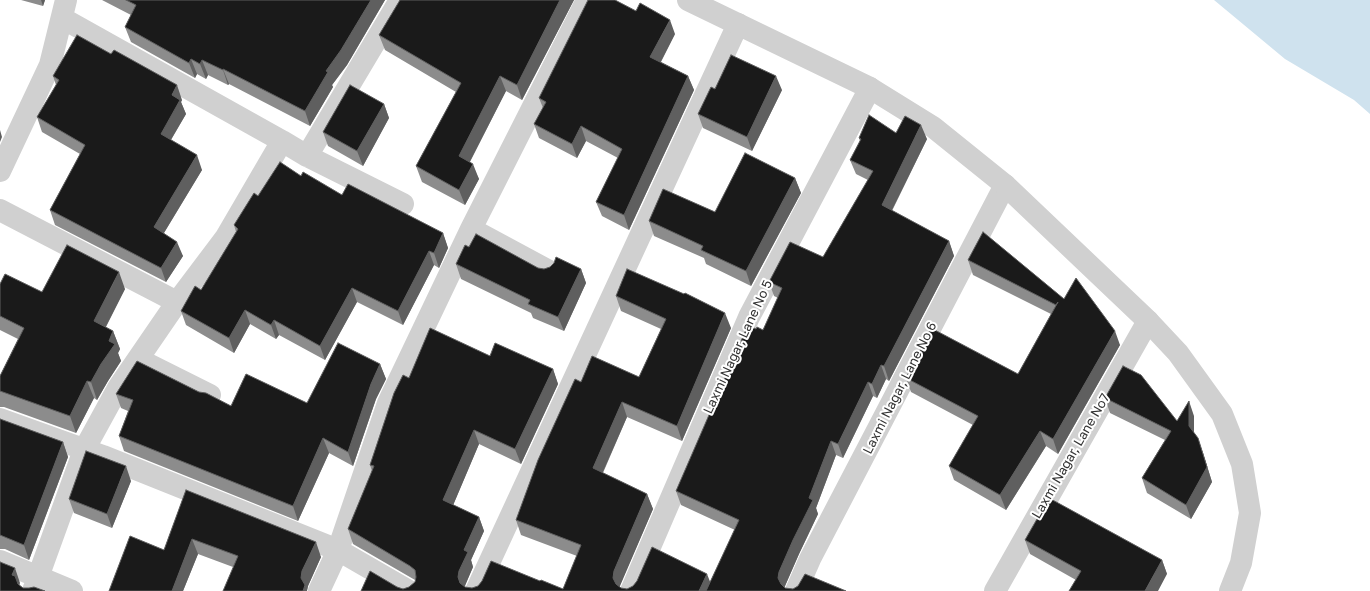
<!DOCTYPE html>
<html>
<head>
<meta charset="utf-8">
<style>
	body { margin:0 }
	canvas { display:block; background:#fff }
</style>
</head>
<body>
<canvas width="1370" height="591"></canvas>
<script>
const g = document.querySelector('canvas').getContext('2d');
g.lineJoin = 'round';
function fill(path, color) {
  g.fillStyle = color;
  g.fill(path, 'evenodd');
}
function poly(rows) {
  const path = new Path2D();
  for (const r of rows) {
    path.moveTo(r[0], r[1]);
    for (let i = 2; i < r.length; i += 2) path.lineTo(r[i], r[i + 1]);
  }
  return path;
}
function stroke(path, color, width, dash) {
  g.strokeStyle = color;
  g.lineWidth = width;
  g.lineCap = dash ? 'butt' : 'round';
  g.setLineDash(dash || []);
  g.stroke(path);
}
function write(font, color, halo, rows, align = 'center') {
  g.font = font + ' "Golos Text",sans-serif';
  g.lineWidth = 4;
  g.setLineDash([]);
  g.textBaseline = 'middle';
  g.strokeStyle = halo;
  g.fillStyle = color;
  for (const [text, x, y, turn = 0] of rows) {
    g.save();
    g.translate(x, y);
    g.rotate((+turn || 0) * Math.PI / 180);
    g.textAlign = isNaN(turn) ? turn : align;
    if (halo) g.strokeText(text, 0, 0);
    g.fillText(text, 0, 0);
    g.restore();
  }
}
fill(poly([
	[1214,0,1370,0,1370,114,1354,100,1285,59]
]), '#cfe2ee');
stroke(poly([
	[62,18,282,141,307,156,403,204],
	[307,156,400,0],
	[0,171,50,65,66,0],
	[0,210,177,302],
	[471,229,549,271],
	[138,359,210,395],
	[0,419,103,456,338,550,409,591],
	[0,561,72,591],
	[33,591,84,450,118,388,177,302,226,237,282,141],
	[319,591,338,550,388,403,471,229,587,0],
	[476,591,738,24],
	[631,591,749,317,870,88],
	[796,591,810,559,1005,185],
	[995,591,1148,321]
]), '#d0d0d0', 22);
stroke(poly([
	[688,0,870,88,933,127,1005,185,1148,321,1178,353,1222,414,1242,464,1250,513,1241,563,1230,591]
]), '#d0d0d0', 22);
fill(poly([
	[21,0,45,0,43,6],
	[102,0,385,0,347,65,332,85,333,87,310,126,229,84,228,85,208,75,206,79,197,74,195,78,131,42,125,27,131,15],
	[400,0,574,0,522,100,506,91,470,162,479,179,465,205,422,182,416,166,456,92,385,50,379,35],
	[675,34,661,62,688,76,694,90,629,230,602,216,596,202,618,158,586,141,577,158,539,138,534,124,543,108,539,98],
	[53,76,182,100,181,102,186,114,171,140,202,170,164,233,183,256,166,282,55,225,50,210,80,154,42,132,37,117,56,85],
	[715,89,782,90,752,151,703,128,698,114],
	[384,104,389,118,363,166,328,146,323,132],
	[896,133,927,139,892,211,949,241,954,256,889,381,886,379,877,398,873,396,843,458,836,455,816,508,818,514,799,554,785,586,784,587,785,588,793,589,361,591,397,587,403,589,409,587,415,582,415,580,353,544,348,529,372,471,370,465,409,378,490,356,553,369,558,384,521,464,479,444,453,505,479,517,484,531,471,560,473,567,464,587,472,588,540,581,563,589,577,556,521,535,516,520,581,382,639,377,661,329,621,311,616,296,731,328,682,441,627,417,603,473,647,494,653,509,619,587,621,588,627,589,710,582,735,530,681,505,676,491,756,329,763,330,778,298,774,296,769,282,823,257,868,180,856,174,850,160,860,141,859,138],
	[301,176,342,195,443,233,448,248,439,268,434,265,403,325,357,302,325,360,279,335,276,339,250,324,234,353,186,325,181,311,201,290,236,232,234,225,258,196],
	[795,178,801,193,751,286,706,264,704,258,654,236,649,221,715,212],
	[983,232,1120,345,1058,454,1046,446,1006,510,954,480,949,466,973,425,911,392,906,378,1018,374,1051,314,973,275,968,260],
	[469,247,538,268,544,269,581,269,586,283,564,331,533,318,531,313,461,279,456,264],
	[0,284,42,292,125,289,106,327,113,331,120,349,118,353,121,361,108,381,97,400,94,398,76,433,4,407,0,407,0,376,18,339,0,330],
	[380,364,386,379,376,399,353,466,329,453,298,521,124,451,119,436,128,411,121,408,116,394,199,392,231,406,307,403],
	[1105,398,1177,421,1194,416,1194,434,1203,453,1212,482,1191,519,1147,493,1142,478,1165,440,1110,413],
	[0,419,63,442,68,457,29,560,5,549,0,549],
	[131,481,112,528,74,513,69,499],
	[186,490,321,557,308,586,307,590,233,567,198,554,183,591,109,591,164,550],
	[1025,540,1162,560,1167,574,1076,580,1030,554]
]), '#8c8c8c');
fill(poly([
	[41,0,45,0,43,6],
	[371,0,385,0,347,65,332,85,333,87,310,126,305,111,326,71],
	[560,0,574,0,522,100,517,85],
	[670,20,675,34,656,71,650,57],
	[191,59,197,74,195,78,189,63],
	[202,60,208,75,206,79,200,64],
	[223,69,229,84,228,85,223,70],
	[500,76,506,91,465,171,459,156],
	[688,76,694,90,629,230,624,215],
	[776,76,782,90,752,151,747,137],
	[177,85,182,100,181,102,186,114,166,148,161,134,172,95],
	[384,104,389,118,363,166,357,151],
	[921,125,927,139,887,220,882,205],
	[581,126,586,141,577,158,572,144],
	[0,130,2,137,0,142],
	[197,155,202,170,159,241,154,227],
	[473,164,479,179,465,205,459,190],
	[795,178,801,193,751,286,746,271],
	[443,233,448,248,439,268,434,253],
	[949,241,954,256,889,381,884,366],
	[177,242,183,256,166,282,161,268],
	[429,251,434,265,403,325,398,311],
	[581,269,586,283,564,331,558,317],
	[119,272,125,289,100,338,94,321],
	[352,288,357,302,325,360,320,346],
	[245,310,250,324,234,353,229,338],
	[725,313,731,328,682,441,677,426],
	[274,320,279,335,276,339,271,325],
	[113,331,120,349,118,353,121,361,108,381,97,400,91,382,109,341],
	[1115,331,1120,345,1058,454,1053,439],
	[380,364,386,379,376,399,353,466,348,452,371,384],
	[881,365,886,379,877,398,872,384],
	[553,369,558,384,521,464,515,449],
	[87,381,94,398,76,433,70,416],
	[868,382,873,396,843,458,838,444],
	[1189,401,1194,416,1194,440,1189,426],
	[622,402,627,417,598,483,593,468],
	[474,430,479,444,449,515,443,500],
	[1040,431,1046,446,1006,510,1000,495],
	[323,438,329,453,298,521,293,506],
	[1198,438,1203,453,1212,482,1191,519,1186,505],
	[831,441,836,455,816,508,818,514,799,554,785,586,784,591,778,578,779,572],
	[63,442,68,457,29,560,24,545],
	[126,466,131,481,112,528,107,514],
	[647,494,653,509,620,586,619,591,613,578,614,571],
	[479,517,484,531,471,560,473,567,465,586,464,591,463,591,458,577,464,550],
	[192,539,198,554,183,591,172,591],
	[316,542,321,557,308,586,307,591,303,591,301,578,302,571],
	[1162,560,1167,574,1158,591,1145,591],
	[15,568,20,583,19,586,12,575],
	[707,574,713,589,712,591,699,591]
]), '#5f5f5f');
const building = poly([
	[126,0,371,0,341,50,326,71,328,72,305,111,223,69,223,70,202,60,200,64,191,59,189,63,125,27,136,5,126,0],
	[400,0,560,0,517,85,500,76,459,156,473,164,459,190,416,166,461,83,379,35,400,0],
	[588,0,615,0,636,11,640,3,670,20,650,57,688,76,624,215,596,202,622,149,581,126,572,144,534,124,546,102,539,98,588,0],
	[77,35,111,54,114,50,177,85,172,95,180,100,161,134,197,155,154,227,177,242,161,268,50,210,85,145,37,117,59,80,53,76,77,35],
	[731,55,776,76,747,137,698,114,711,87,715,89,731,55],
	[350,85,384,104,357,151,323,132,350,85],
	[869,115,896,133,905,116,921,125,882,205,949,241,884,366,881,365,872,384,868,382,838,444,831,441,809,498,813,500,793,540,779,572,778,578,781,584,785,588,793,589,798,586,805,574,846,591,706,591,739,520,676,491,748,325,756,329,757,327,763,330,782,288,769,282,790,242,823,257,873,171,850,160,861,139,859,138,869,115],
	[745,153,795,178,746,271,701,250,703,246,649,221,663,189,715,212,745,153],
	[280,162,301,176,303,172,342,195,348,184,443,233,434,253,429,251,398,311,352,288,320,346,274,320,271,325,245,310,229,338,181,311,195,286,201,290,238,229,234,225,254,193,258,196,280,162],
	[983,232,1064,299,1076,278,1115,331,1053,439,1040,431,1000,495,949,466,978,416,906,378,931,328,1018,374,1058,302,1056,305,968,260,983,232],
	[476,234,538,268,544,269,550,267,554,263,556,257,581,269,558,317,528,304,530,300,456,264,465,245,469,247,476,234],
	[67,245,119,272,94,321,113,331,109,341,115,344,101,364,91,382,87,381,70,416,0,391,0,376,24,328,0,316,0,284,5,274,42,292,67,245],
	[627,269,684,294,685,293,725,313,677,426,622,402,593,468,647,494,614,571,613,578,616,584,621,588,627,589,633,586,637,581,652,547,707,574,699,591,361,591,370,571,397,587,403,589,409,587,415,582,416,577,415,570,410,566,348,529,374,466,370,465,394,393,403,375,409,378,430,328,490,356,495,343,553,369,515,449,474,430,443,500,479,517,464,550,468,552,459,571,458,577,460,583,465,587,472,588,478,586,482,581,491,561,540,581,541,580,563,589,581,545,516,520,538,460,575,379,581,382,592,356,639,377,666,319,616,296,627,269],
	[338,343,380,364,371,384,348,452,323,438,293,506,119,436,133,400,116,394,137,361,199,392,206,393,231,406,246,374,307,403,338,343],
	[1123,366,1141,375,1177,421,1189,401,1189,426,1198,438,1207,467,1186,505,1142,478,1171,431,1105,398,1123,366],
	[0,419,63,442,24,545,0,535,0,419],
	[86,451,126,466,107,514,69,499,86,451],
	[186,490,316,542,302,571,301,578,305,585,303,591,223,591,238,556,192,539,172,591,109,591,130,536,164,550,186,490],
	[1049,498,1162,560,1145,591,1069,591,1081,571,1025,540,1049,498],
	[0,562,15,568,12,575,15,576,18,584,23,588,29,588,34,587,45,591,0,591,0,562]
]);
fill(building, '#1a1a1a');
stroke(building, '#5f5f5f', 1);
write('13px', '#333', '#fff', [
	["Laxmi Nagar, Lane No 5",738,347,-65],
	["Laxmi Nagar, Lane No 6",900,388,-63],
	["Laxmi Nagar, Lane No7",1071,456,-60]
]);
</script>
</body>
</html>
